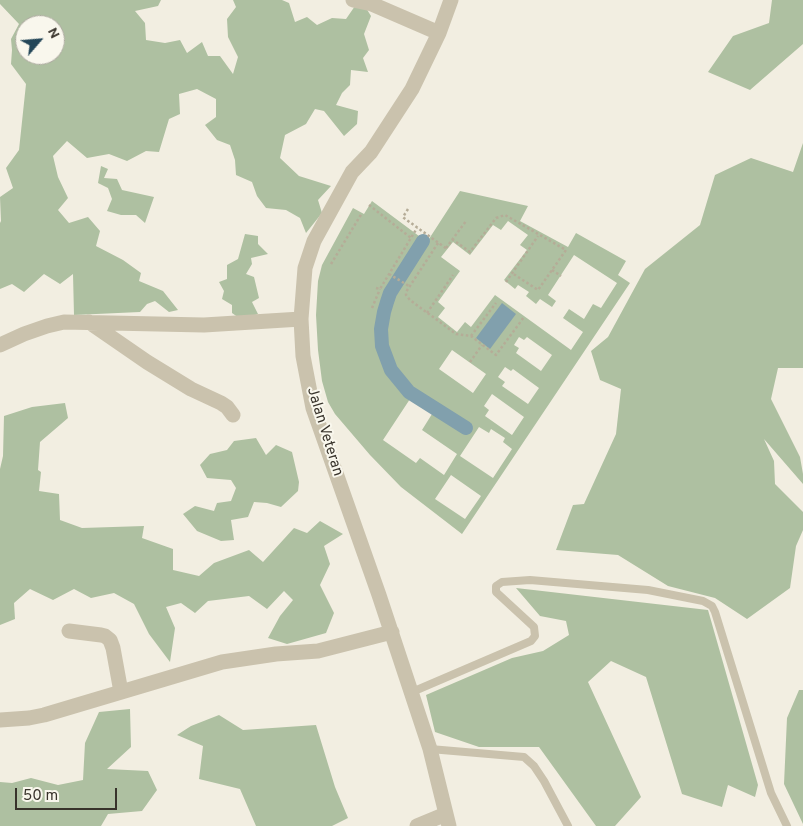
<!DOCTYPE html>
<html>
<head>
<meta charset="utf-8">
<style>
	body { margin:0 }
	#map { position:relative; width:803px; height:826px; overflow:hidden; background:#f2eee1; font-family:Overpass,sans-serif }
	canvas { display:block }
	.north { position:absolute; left:15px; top:15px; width:50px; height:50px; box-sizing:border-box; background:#f9f7ed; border:1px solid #aca99f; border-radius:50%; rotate:63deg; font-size:14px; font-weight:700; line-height:20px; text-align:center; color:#38332b }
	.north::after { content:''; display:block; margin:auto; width:18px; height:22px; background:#234658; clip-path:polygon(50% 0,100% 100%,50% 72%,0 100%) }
	.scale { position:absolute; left:15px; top:788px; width:102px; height:22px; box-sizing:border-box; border:2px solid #38332b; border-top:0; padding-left:6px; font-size:15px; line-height:18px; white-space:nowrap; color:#38332b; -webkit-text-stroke:4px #f9f7ed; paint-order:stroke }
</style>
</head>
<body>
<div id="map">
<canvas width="803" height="826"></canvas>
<div class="north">N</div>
<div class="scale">50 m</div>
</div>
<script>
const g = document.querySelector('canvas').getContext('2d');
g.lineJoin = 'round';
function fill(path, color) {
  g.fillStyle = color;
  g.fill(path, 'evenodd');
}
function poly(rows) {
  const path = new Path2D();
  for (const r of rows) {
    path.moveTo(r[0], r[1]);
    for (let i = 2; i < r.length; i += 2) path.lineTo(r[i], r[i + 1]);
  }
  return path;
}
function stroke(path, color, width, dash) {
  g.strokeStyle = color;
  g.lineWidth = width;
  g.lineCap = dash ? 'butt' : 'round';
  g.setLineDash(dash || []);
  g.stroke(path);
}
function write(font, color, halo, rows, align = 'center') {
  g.font = font + ' Overpass,sans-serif';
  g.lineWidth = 4;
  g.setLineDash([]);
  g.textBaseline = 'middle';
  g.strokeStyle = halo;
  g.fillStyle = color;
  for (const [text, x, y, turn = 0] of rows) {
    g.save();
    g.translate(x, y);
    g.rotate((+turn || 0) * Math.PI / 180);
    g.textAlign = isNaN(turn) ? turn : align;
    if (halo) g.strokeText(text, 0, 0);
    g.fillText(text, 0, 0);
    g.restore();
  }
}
fill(poly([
	[0,0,161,0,158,6,135,11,145,23,146,40,165,43,180,40,187,53,202,42,208,56,220,56,233,74,238,57,228,37,227,19,236,7,233,0,282,0,289,3,295,22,307,17,317,25,332,18,346,19,355,6,366,8,371,16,364,34,369,50,363,58,368,72,351,70,350,85,342,93,336,105,358,111,357,124,344,136,324,111,315,109,306,124,285,135,280,158,299,176,331,186,318,200,322,213,306,233,300,218,286,210,266,208,257,196,252,182,236,175,235,160,230,145,217,140,205,125,216,117,216,99,197,89,179,94,180,114,169,119,159,152,146,151,127,161,109,154,87,158,67,141,53,156,58,177,68,198,58,210,69,223,88,217,100,231,96,246,123,260,141,273,139,281,163,291,178,310,169,312,155,301,147,304,140,312,74,315,73,274,60,284,44,274,24,292,12,284,0,289,0,223,1,221,0,197,13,188,6,168,19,150,26,84,11,64,12,50,11,39,19,24,0,4],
	[25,25,55,25,55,55,25,55],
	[772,0,803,0,803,44,750,90,708,72,733,36,769,23],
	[803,143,803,368,778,368,771,399,800,457,803,474,803,484,764,439,774,461,775,484,803,512,803,530,796,546,790,588,747,619,715,598,668,586,618,555,556,550,573,505,584,504,616,434,621,389,600,380,591,351,608,337,645,269,700,225,715,175,751,158,793,172],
	[101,166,108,169,104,178,117,179,122,190,154,197,145,223,136,215,121,215,107,211,112,199,108,188,98,183],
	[460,191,528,206,520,221,568,247,576,233,626,261,618,275,630,283,462,534,401,487,370,455,335,414,328,402,322,381,318,350,316,315,318,281,322,265,353,208,364,214,372,201,427,242],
	[508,221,528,235,520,245,527,250,504,280,515,289,518,285,529,292,526,296,536,304,540,299,552,307,556,301,548,295,574,255,617,283,601,308,593,304,584,319,569,309,563,318,583,332,571,350,495,295,471,327,465,322,457,332,438,317,445,308,438,302,460,271,441,257,453,242,470,255,493,225,501,230],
	[519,337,524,340,527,337,552,355,541,371,516,353,519,348,514,345],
	[452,350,486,374,473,393,439,369],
	[505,367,511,371,513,369,539,388,528,404,502,386,505,382,498,377],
	[492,394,524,417,512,435,485,416,489,410,484,406],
	[410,399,432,414,422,430,457,454,444,475,420,458,416,463,383,440],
	[479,427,489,433,491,429,505,438,503,442,512,449,493,478,460,456],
	[451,475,481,496,465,519,435,499],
	[245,234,258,236,258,244,268,254,251,258,252,264,246,274,254,277,259,298,252,302,258,314,242,320,232,313,232,305,222,299,224,291,219,282,227,279,227,265,238,259],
	[65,403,68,418,40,442,38,470,41,472,39,491,59,494,60,520,82,528,144,526,142,538,173,549,173,570,199,576,214,563,249,550,263,562,294,528,307,533,320,521,343,534,324,546,330,564,320,585,334,613,326,633,287,644,268,638,280,616,293,600,284,591,267,609,249,596,208,601,195,613,181,603,166,607,175,628,170,662,149,634,134,604,114,593,91,598,74,589,53,600,30,589,14,603,15,619,0,625,0,469,3,456,4,416,32,407],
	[256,438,266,455,276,445,292,452,299,482,298,491,281,507,267,503,254,502,248,517,231,520,234,540,221,541,197,531,183,514,195,506,214,511,217,503,231,501,236,488,231,480,207,478,200,465,210,454,227,450,234,441],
	[516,588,708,610,758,785,755,797,728,785,722,807,682,794,646,677,611,661,588,682,641,797,615,826,596,826,539,747,479,747,435,732,426,695,512,658,543,651,569,635,566,621,540,616],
	[799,690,803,690,803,824,784,784,787,718],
	[130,709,131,747,107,769,148,771,157,790,142,811,108,814,101,826,0,826,0,782,12,783,31,778,58,785,83,780,85,743,99,712],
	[219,715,243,730,316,725,335,787,348,818,332,826,256,826,240,789,199,779,203,746,177,735,191,726]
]), '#aec0a1');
fill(poly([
	[502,303,516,314,490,349,476,338]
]), '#81a0ad');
stroke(poly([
	[423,241,390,293,387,302,384,312,381,329,382,346,391,370,409,392,466,428]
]), '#81a0ad', 14);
stroke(poly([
	[369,205,411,238],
	[408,209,403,217,404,218,447,249],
	[452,239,470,252,496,218,505,215,566,250,538,290,512,273],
	[438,243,406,292,406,295,410,300,456,334,471,336,496,355,524,317],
	[446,248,466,221],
	[331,264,362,213],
	[552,270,561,276],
	[389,274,409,286],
	[506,282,538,236],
	[376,288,380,289,417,228],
	[372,308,380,289],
	[427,313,453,275],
	[471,336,496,303],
	[470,362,482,345]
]), '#b5ac97', 2.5, [2.5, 2.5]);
stroke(poly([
	[412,692,531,641,535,636,534,627,496,592,496,586,502,582,530,580,648,590,703,601,712,606,715,612,771,793,787,826],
	[430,749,524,757,534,766,544,781,568,826]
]), '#cac2ad', 8);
stroke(poly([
	[353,0,372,4,439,33],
	[89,322,147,362,191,389,221,403,227,407,233,415],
	[0,345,24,334,47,326,64,322,204,325,301,319],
	[69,631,101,635,105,636,110,640,113,648,121,692],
	[0,720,29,718,44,715,222,662,276,654,318,651,392,632],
	[417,826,446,814],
	[449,826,430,749,379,595,313,408,303,356,301,319,305,268,314,241,352,172,371,152,412,89,439,33,451,0]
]), '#cac2ad', 15);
write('15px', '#38332b', '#f9f7ed', [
	["Jalan Veteran",324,432,73]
]);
</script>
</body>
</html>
